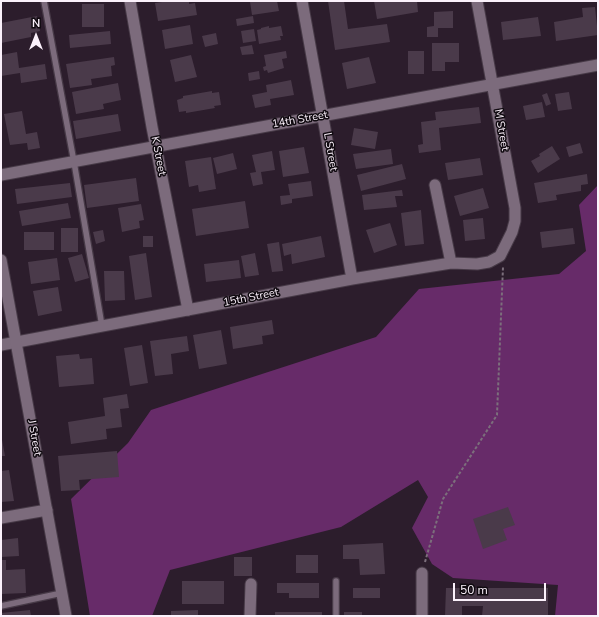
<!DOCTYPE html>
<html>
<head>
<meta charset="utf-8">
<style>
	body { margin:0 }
	#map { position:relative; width:599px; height:617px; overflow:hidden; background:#2c1d2c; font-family:"Nunito Sans",sans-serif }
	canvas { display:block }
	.frame { position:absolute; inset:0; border:2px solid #fbf1fb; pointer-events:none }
	.north { position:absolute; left:16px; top:16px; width:40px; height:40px; -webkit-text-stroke:3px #100a10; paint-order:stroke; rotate:0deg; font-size:11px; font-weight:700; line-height:16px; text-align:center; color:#fbf1fb }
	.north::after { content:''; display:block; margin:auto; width:14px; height:18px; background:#fbf1fb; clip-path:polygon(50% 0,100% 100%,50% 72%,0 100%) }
	.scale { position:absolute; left:453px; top:583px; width:93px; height:18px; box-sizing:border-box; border:2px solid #fbf1fb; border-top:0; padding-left:5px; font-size:12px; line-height:14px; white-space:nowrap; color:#fbf1fb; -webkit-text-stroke:3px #100a10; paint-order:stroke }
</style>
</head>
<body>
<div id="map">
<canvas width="599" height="617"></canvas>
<div class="frame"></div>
<div class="north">N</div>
<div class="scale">50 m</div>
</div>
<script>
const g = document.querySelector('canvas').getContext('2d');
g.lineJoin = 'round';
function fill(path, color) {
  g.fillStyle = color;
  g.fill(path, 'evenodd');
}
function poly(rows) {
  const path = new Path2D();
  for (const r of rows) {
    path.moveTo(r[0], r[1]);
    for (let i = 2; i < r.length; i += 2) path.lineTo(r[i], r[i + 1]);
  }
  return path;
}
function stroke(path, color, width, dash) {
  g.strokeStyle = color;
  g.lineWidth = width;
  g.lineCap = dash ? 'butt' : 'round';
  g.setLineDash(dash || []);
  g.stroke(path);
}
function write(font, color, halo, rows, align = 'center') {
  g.font = font + ' "Nunito Sans",sans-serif';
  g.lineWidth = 3;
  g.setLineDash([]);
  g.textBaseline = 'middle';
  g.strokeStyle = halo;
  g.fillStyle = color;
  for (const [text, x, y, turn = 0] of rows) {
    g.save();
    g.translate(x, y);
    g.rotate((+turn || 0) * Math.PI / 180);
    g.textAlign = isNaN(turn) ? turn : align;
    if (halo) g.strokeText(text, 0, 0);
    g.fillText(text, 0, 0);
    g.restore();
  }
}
fill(poly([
	[598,185,598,616,555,616,558,585,453,578,432,564,412,528,428,497,418,480,341,527,170,570,152,616,90,616,71,499,128,443,151,410,376,337,419,289,559,274,586,251,579,205]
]), '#672b69');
fill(poly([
	[169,1,189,1,189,4,195,3,197,15,158,21,155,3],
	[256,1,277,1,279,11,252,15,250,2],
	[328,1,344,1,348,29,387,24,390,42,335,50],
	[374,1,417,1,418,12,377,19],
	[82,4,104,4,104,27,82,27],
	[595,7,598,35,556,41,554,22,583,17,582,8],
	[453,11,453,28,438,28,438,37,427,37,427,27,434,26,434,12],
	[37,16,40,31,31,33,31,37,1,43,1,23],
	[253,16,254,23,237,26,236,19],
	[538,17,541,36,503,40,501,22],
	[190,25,193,44,165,49,162,30],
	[269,26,269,28,281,26,283,36,280,36,281,40,259,44,257,30,261,29,261,28],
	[254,29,256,41,243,43,241,31],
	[110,31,111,44,70,48,69,35],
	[216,33,218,44,205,47,202,36],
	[432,43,459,43,459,62,445,62,445,71,432,71],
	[252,45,254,54,242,55,240,47],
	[286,51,287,58,282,59,284,68,268,73,267,70,264,71,263,67,266,66,264,55],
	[408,51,424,51,424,74,408,74],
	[17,52,19,68,45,64,47,79,21,83,20,73,1,76,1,55],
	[191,55,197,77,175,82,170,60],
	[114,57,115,65,111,66,112,76,91,79,92,85,70,88,66,64],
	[369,57,376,83,347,89,342,63],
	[259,71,260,79,249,81,248,73],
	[291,80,294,95,270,99,271,105,255,108,252,95,267,92,266,85],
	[118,83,121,100,103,104,104,109,76,114,72,92],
	[212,91,212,93,219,92,221,105,214,106,215,108,186,113,186,111,179,112,177,100,183,98,183,96],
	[569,92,572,109,558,111,555,94],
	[547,93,551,104,546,106,542,95],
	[542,102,545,117,526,120,523,106],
	[479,107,481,123,439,128,441,150,419,153,418,145,423,144,421,122,436,120,435,112],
	[22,111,26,134,37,132,40,148,28,150,27,143,10,145,4,114],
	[118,114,121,131,76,139,73,121],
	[354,128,378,132,375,149,351,145],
	[580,143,583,153,569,157,566,147],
	[552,146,560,159,538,173,531,161,540,156,539,154],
	[304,147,309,173,283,177,279,151],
	[391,149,393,164,356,169,353,154],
	[272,151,275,170,261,172,263,184,253,186,250,173,256,172,252,155],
	[233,153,237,169,217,174,213,158],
	[211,157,216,189,199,192,198,185,189,187,185,161],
	[480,158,483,175,448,180,445,163],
	[402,164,406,179,361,191,357,175],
	[587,174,588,184,581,185,581,191,556,195,557,200,538,203,534,183],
	[136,178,139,201,87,208,84,185],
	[311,181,313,196,292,199,292,203,281,205,280,196,290,195,288,184],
	[70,183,72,197,17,204,15,189],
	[483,188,489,208,460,216,454,196],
	[402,190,403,196,395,196,397,207,364,210,362,195],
	[245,201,249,228,196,236,192,209],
	[68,203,71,218,22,226,19,211],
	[141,204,144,220,139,221,140,228,122,232,118,208],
	[421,210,424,244,405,246,401,213],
	[483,218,485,239,465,241,463,220],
	[390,223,397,245,374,253,366,230],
	[61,228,78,228,78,252,61,252],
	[573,228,575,244,542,248,540,232],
	[103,230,105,241,96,244,93,232],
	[24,232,54,232,54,250,24,250],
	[143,236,153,236,153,247,143,247],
	[321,236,325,257,292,264,291,254,284,256,282,244],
	[279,242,283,271,272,272,267,244],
	[146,253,152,297,135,300,129,256],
	[255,253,259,275,245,277,241,256],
	[82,254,89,278,75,282,68,258],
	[57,258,60,280,31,284,28,262],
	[239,260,241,278,206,282,204,264],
	[104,271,124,271,125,300,105,301],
	[58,287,62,311,38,316,33,291],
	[272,320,274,334,262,336,263,344,233,349,230,327],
	[221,330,227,364,199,369,193,335],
	[187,336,189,351,171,354,173,374,155,376,150,341],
	[142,345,148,383,130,386,124,348],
	[79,354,80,359,92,358,94,384,59,387,56,356],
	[127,394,129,408,120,409,122,427,106,429,107,439,71,444,68,422,105,416,103,398],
	[1,434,5,456,1,456],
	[117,451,119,477,79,480,80,490,61,491,58,456],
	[9,470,14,501,1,502,1,471],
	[508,507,515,525,503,529,507,540,483,549,473,519],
	[18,538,19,556,1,557,1,540],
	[383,543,385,574,360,575,359,559,343,559,343,545],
	[296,555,318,555,318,573,296,573],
	[234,557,252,557,252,576,234,576],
	[1,560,6,560,6,570,25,569,26,593,1,594],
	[182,581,224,581,224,604,182,604],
	[277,583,319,583,319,598,289,598,289,593,277,593],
	[353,588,380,588,380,598,353,598],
	[446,588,548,588,548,616,482,616,483,606,462,606,462,616,445,616],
	[30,610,31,616,2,616,1,613],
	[198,610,198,616,171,616,171,611],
	[275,612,322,612,322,616,275,616],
	[344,612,362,612,362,616,344,616]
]), '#4a3a4a');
const service = poly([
	[44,1,74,162,102,326],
	[1,606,62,593],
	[336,616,336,581]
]);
const minor = poly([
	[302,1,352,279],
	[435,185,451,263],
	[1,345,352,279,451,263,477,264,489,262,500,256,512,232,515,221,515,208,477,1],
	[1,518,47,510],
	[250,616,251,584],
	[422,616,422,573]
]);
const tertiary = poly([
	[130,1,152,127,188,310],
	[1,175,598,65],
	[1,260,66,616]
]);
stroke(service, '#473a47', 8);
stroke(minor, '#473a47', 13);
stroke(tertiary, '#473a47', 13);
stroke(poly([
	[425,562,443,499,497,415,503,267]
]), '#7c6f7c', 2, [3, 2]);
stroke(service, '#7c6b7c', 5.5);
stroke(minor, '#7c6b7c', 11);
stroke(tertiary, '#7c6b7c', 11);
write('11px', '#fbf1fb', '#100a10', [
	["14th Street",300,120,-10],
	["M Street",501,130,80],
	["L Street",330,152,80],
	["K Street",158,156,79],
	["15th Street",251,298,-11],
	["J Street",34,438,80]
]);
</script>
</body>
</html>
